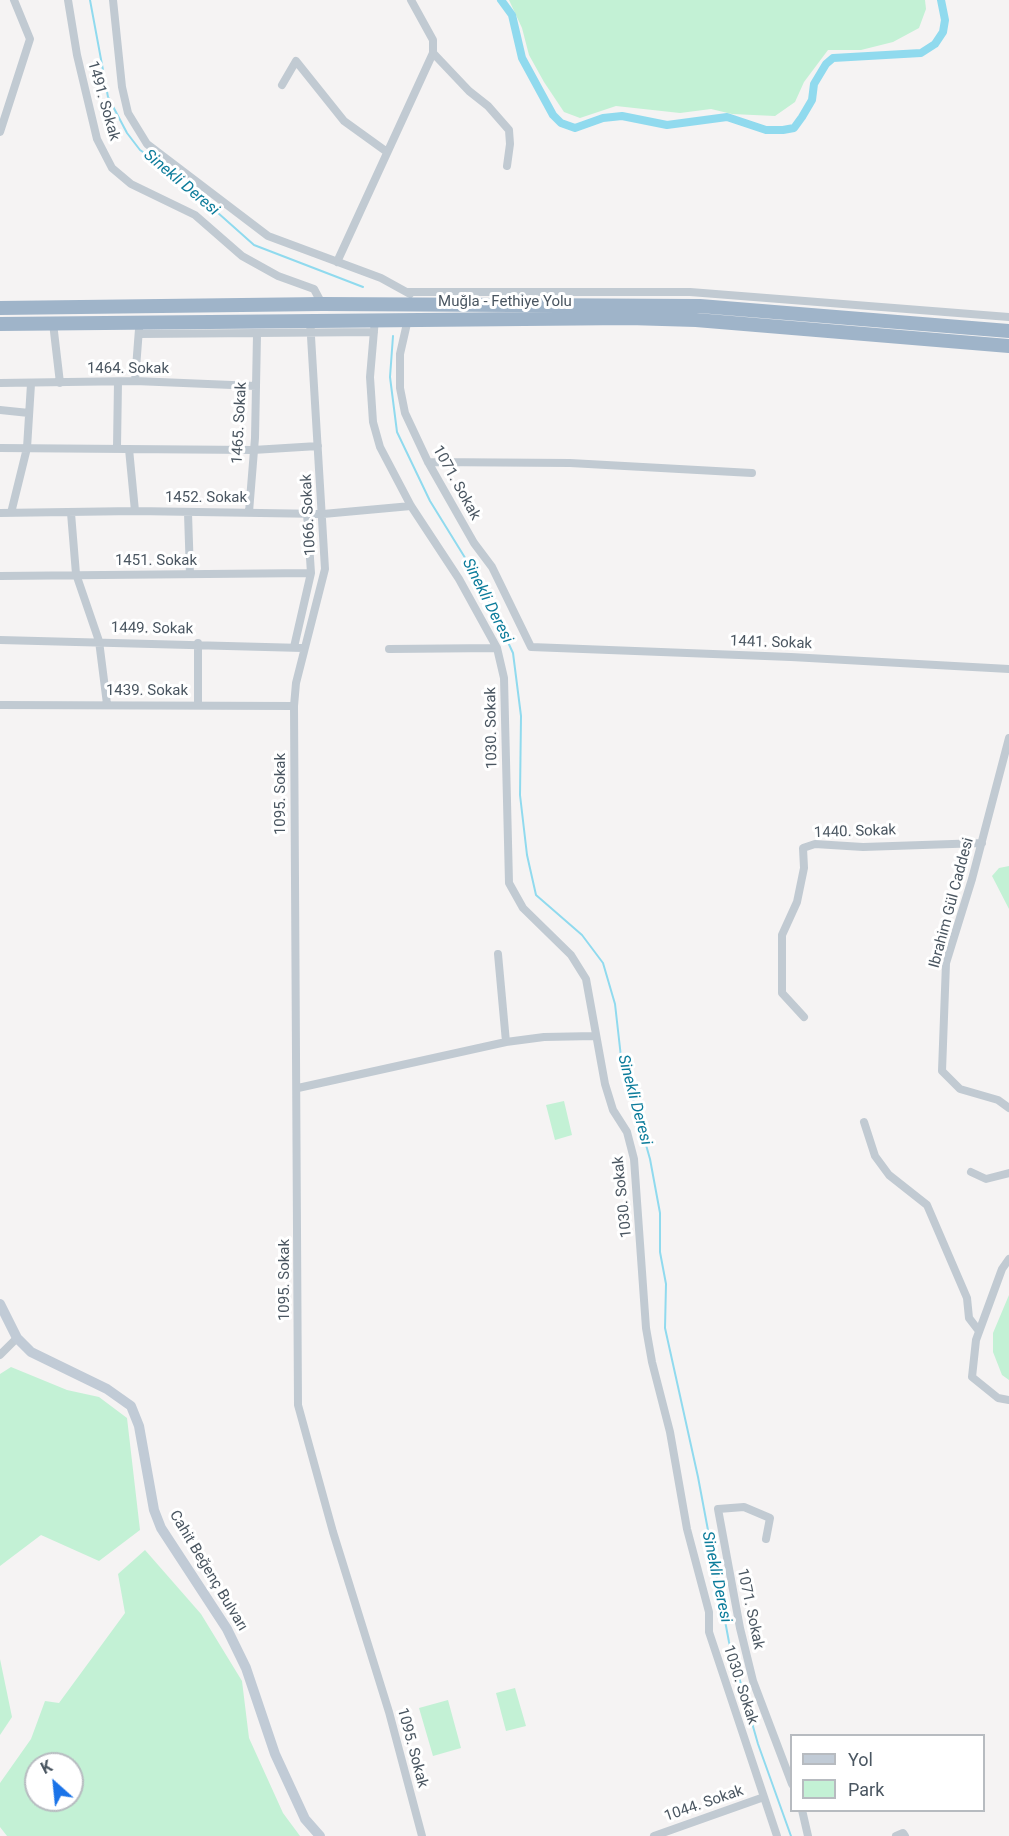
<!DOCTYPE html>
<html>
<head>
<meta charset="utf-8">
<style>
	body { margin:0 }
	#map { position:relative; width:1009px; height:1836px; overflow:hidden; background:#f5f3f3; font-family:Roboto,sans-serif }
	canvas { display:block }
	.legend { position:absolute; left:790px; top:1734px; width:195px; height:78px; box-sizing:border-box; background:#fff; border:2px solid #b7bbc0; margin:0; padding:8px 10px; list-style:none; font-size:18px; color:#4a5661 }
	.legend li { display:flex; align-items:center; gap:12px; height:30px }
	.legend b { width:30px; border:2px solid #b7bbc0 }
	.north { position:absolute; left:24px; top:1752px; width:60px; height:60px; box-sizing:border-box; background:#fff; border:2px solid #b7bbc0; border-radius:50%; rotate:333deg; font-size:16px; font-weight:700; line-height:24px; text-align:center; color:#4a5661 }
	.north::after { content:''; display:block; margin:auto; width:21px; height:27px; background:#1a73e8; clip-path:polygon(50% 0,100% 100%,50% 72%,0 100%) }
</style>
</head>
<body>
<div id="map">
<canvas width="1009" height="1836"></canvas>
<ul class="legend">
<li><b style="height:8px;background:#c1cbd6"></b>Yol</li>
<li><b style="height:16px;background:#c3f1d5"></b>Park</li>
</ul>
<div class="north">K</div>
</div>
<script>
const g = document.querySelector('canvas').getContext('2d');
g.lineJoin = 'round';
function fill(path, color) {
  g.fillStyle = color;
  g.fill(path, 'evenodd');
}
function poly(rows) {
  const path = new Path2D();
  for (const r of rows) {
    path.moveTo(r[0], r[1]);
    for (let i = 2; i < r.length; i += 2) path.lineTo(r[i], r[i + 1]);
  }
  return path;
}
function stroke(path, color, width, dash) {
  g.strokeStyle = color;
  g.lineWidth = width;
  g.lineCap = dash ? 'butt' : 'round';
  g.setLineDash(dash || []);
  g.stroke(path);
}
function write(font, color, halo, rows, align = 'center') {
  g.font = font + ' Roboto,sans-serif';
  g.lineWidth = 6;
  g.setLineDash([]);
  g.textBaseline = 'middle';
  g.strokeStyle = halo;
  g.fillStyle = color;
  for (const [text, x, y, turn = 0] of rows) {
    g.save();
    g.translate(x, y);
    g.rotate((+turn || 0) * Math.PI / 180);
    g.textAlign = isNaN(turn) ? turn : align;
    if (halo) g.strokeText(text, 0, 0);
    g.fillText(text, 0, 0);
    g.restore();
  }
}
fill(poly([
	[509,0,925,0,926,9,919,28,893,42,861,50,828,50,804,82,795,102,775,116,732,114,711,109,680,113,616,106,580,118,564,112,544,82,529,55,522,28],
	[1009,866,1009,909,992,876,999,868],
	[564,1101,572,1135,555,1140,546,1105],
	[1009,1295,1009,1380,1002,1375,993,1352,993,1333],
	[11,1367,67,1390,99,1397,127,1418,140,1530,99,1561,41,1535,0,1566,0,1374],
	[145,1550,201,1614,242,1681,249,1738,283,1813,300,1836,7,1836,0,1827,0,1783,31,1739,45,1701,59,1703,125,1613,118,1574],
	[36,1764,72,1764,72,1800,36,1800],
	[0,1659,12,1717,0,1735],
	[515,1688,526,1726,506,1731,496,1693],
	[448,1700,461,1748,433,1756,419,1708]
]), '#c3f1d5');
stroke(poly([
	[90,0,108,97,127,133,140,150,172,172,254,245,363,287],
	[393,336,390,377,397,432,430,501,480,582,513,653,521,716,520,795,527,855,536,895,582,935,603,963,615,1004,621,1057,650,1159,660,1213,660,1252,666,1284,665,1328,698,1477,729,1642,758,1744,791,1836]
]), '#90daee', 2);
stroke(poly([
	[501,0,512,15,522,58,553,115,561,123,575,128,603,118,622,116,667,125,727,117,766,130,783,130,794,128,802,117,812,100,814,84,826,64,833,58,921,53,935,44,943,32,945,20,941,0]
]), '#90daee', 8);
stroke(poly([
	[68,0,77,55,97,139,112,168,131,184,195,215,242,256,278,276,314,289,322,304],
	[113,0,122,87,128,113,147,144,268,236,381,278,410,294],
	[433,53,469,91,488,106,509,130,510,144,507,166],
	[282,85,296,61,344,121,387,152],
	[0,132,30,39,14,0],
	[337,262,433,53,433,40,411,0],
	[407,292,690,292,1009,317],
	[375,319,370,377,373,422,380,447,411,506,459,579,497,648,504,678,509,883,523,908,571,955,586,979,605,1084,613,1110,627,1132,634,1159,646,1328,652,1362,670,1432,687,1529,709,1612,709,1632,777,1836],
	[408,319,400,354,400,388,405,413,428,462,474,543,492,567,531,647,791,657,1009,669],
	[310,320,325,569,296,683,294,706,298,1405,333,1532,389,1712,422,1836],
	[53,323,60,383],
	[139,334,374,332],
	[135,381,139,329],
	[0,383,135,381,256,386],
	[0,410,29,413],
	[117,447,118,382],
	[0,448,253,450,318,446],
	[129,449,135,511],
	[428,462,570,463,752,473],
	[249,512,255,438,257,335],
	[0,513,135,511,323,514,411,506],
	[11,513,27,448,31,384],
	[71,513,76,574,99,641,107,704],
	[188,513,190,574],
	[0,576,311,573],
	[0,640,303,648],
	[294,647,311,573,307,513],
	[389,649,497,648],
	[198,704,198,643],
	[0,705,294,706],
	[1009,738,972,879,946,963,942,1071,960,1089,998,1100,1009,1108],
	[498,954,506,1042],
	[804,1017,782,993,782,935,797,902,804,868,803,848,815,844,863,847,982,843],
	[298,1088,506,1042,544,1037,595,1036],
	[864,1122,875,1156,889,1175,927,1205,967,1298,969,1318,979,1331],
	[971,1172,986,1179,1009,1173],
	[1009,1259,1002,1269,976,1340,972,1377,998,1398,1009,1400],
	[0,1355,17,1338],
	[766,1539,770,1518,744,1507,718,1509,740,1628,753,1681,792,1784],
	[802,1810,808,1836],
	[654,1836,764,1797],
	[896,1836,903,1833,905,1836]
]), '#c1cad2', 8);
stroke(poly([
	[0,1304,17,1338,31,1352,107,1389,131,1406,139,1426,154,1510,161,1528,227,1629,246,1668,275,1754,305,1819,320,1836]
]), '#c1cbd6', 10);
stroke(poly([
	[0,308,322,304,700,306,1009,331],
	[0,324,629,318,696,320,1009,346]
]), '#9fb4c9', 14);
write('15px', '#4a5661', '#fff', [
	["1491. Sokak",103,101,74],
	["Muğla - Fethiye Yolu",505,302],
	["1464. Sokak",128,369],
	["1465. Sokak",240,423,-87],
	["1071. Sokak",456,483,61],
	["1452. Sokak",206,498],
	["1066. Sokak",309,515,-93],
	["1451. Sokak",156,561],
	["1449. Sokak",152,629,1],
	["1441. Sokak",771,643,2],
	["1439. Sokak",147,691],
	["1030. Sokak",492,728,-91],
	["1095. Sokak",281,794,-90],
	["1440. Sokak",855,832,-2],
	["Ibrahim Gül Caddesi",952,903,-75],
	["1030. Sokak",623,1197,-96],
	["1095. Sokak",285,1280,-90],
	["Cahit Beğenç Bulvarı",208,1571,59],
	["1071. Sokak",750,1609,78],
	["1030. Sokak",740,1685,72],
	["1095. Sokak",412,1748,75],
	["1044. Sokak",704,1804,-19]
]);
write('italic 16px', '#0c7c9b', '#fff', [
	["Sinekli Deresi",181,183,40],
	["Sinekli Deresi",487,601,63],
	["Sinekli Deresi",634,1100,75],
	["Sinekli Deresi",716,1577,78]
]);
</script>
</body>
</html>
